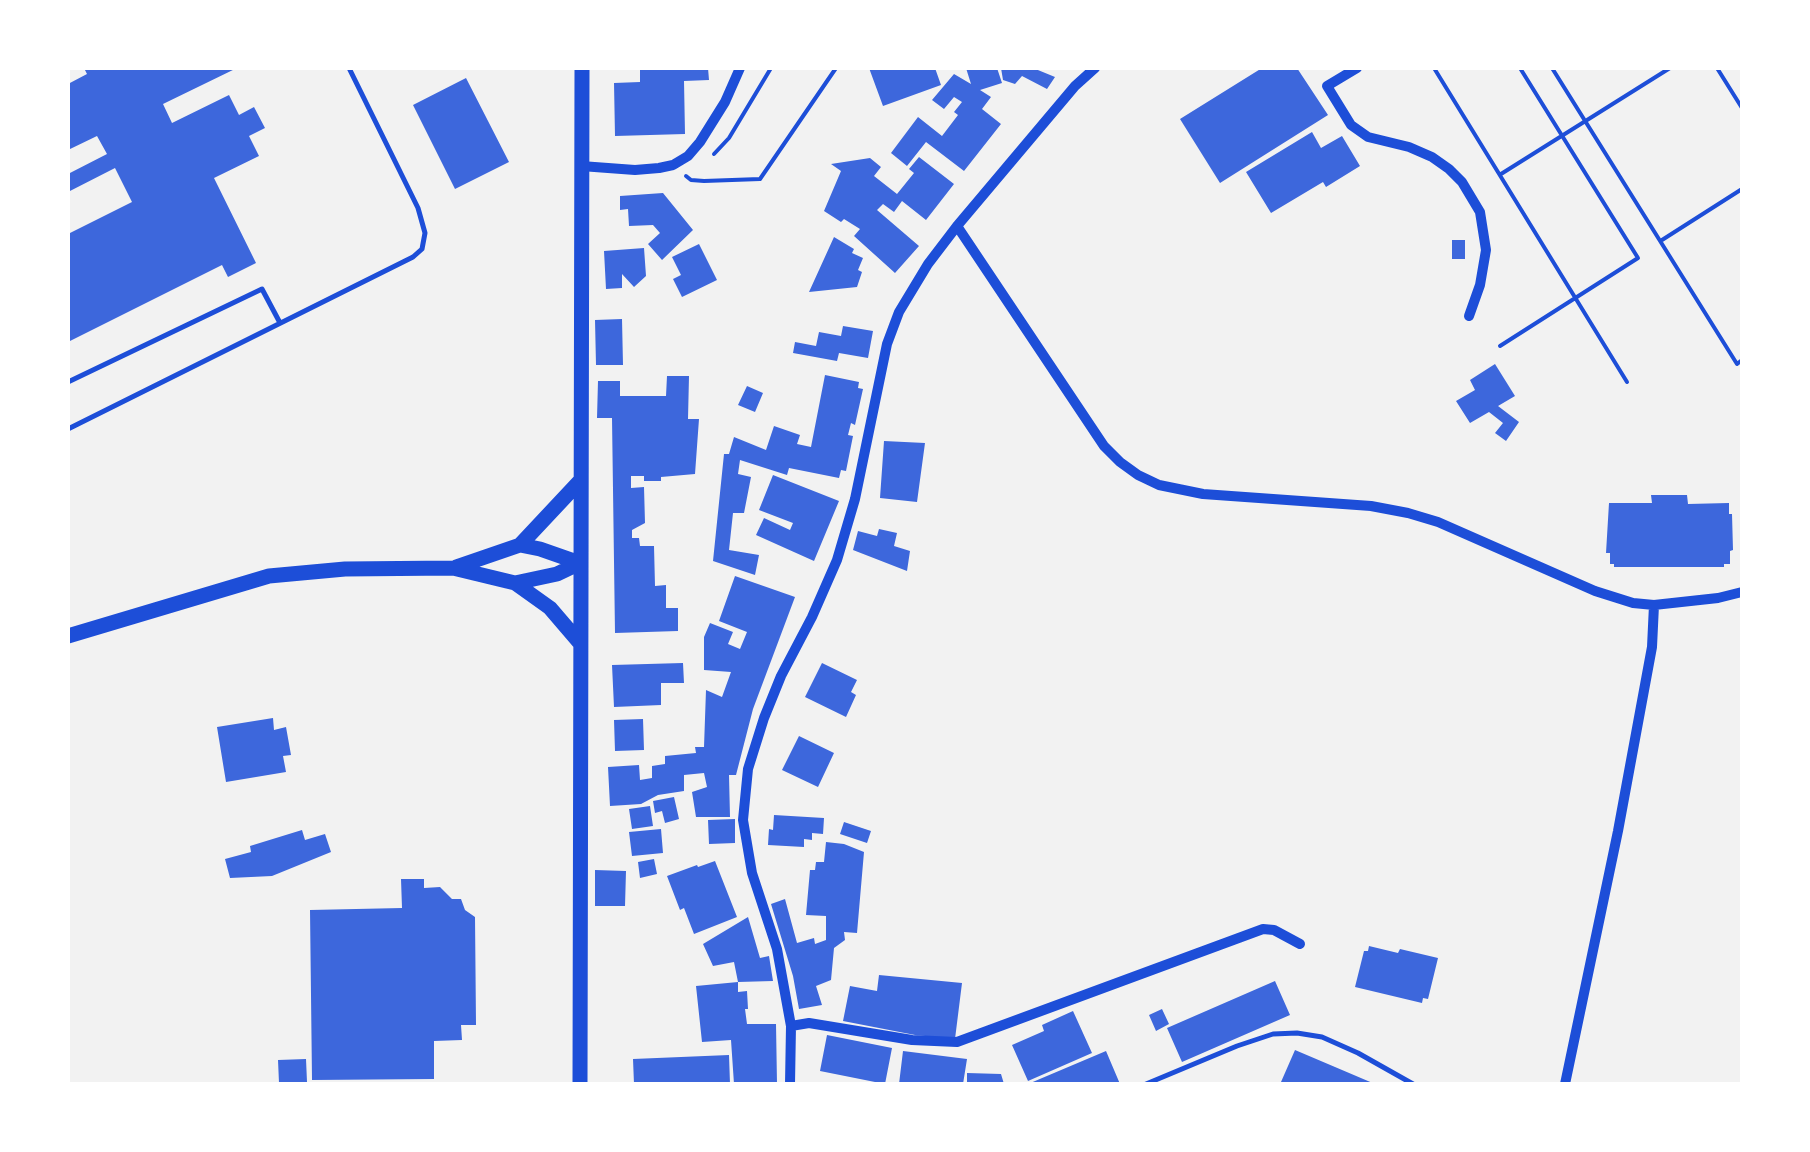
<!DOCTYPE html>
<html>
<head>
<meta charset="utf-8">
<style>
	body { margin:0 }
	#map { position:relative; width:1810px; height:1152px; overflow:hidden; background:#f2f2f2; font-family:"Noto Serif",serif }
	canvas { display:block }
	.frame { position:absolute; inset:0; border:70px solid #fff; pointer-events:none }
</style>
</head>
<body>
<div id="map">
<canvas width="1810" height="1152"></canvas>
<div class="frame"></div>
</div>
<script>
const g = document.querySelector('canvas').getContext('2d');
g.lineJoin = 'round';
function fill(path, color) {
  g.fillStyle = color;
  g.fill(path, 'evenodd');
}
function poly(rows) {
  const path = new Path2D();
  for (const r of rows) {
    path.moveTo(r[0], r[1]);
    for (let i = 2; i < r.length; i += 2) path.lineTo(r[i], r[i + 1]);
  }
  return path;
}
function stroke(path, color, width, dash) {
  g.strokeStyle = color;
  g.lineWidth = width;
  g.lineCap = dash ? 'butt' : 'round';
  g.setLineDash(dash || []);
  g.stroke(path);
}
fill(poly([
	[84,68,237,68,163,104,172,123,229,95,239,115,254,107,265,128,249,136,259,156,214,178,256,263,228,277,222,265,68,342,68,234,132,202,115,168,68,192,68,174,107,154,97,136,68,150,68,84,87,74],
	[640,68,708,68,709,80,684,81,685,134,615,136,614,83,640,82],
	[869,68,935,68,941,85,883,106],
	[966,68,997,68,1002,83,980,90,991,97,982,109,1001,124,964,171,926,142,907,166,891,153,918,117,942,136,958,115,954,112,962,102,954,97,944,109,932,100,954,74,971,84],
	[1001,68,1033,68,1055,77,1047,89,1022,76,1015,84,1003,80],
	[1262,68,1297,68,1328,115,1220,183,1180,119],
	[466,78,509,162,455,189,413,105],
	[1312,132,1321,148,1342,136,1360,166,1326,187,1323,182,1271,213,1246,172],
	[919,157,954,184,926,220,902,201,894,212,883,204,877,210,919,246,895,273,854,236,860,229,844,219,841,222,824,211,841,171,831,164,870,158,881,167,874,176,897,194,914,173,909,169],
	[663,193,693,230,662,260,648,244,660,233,653,225,629,226,628,209,620,210,620,196],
	[834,237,854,249,852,253,863,258,858,270,862,272,857,287,809,292],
	[1452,240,1465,240,1465,259,1452,259],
	[699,244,717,280,682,297,673,279,681,275,672,257],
	[644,248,646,276,634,287,622,274,622,288,606,289,604,251],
	[622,319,623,365,596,365,595,320],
	[843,326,873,331,868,358,839,353,837,361,793,353,795,342,816,346,819,332,841,336],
	[1495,364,1515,396,1498,406,1519,422,1506,441,1495,433,1503,423,1489,412,1470,423,1456,401,1475,390,1470,380],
	[825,375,859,382,858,388,863,389,855,425,851,423,848,435,853,436,846,471,841,470,839,478,789,468,787,475,740,460,738,474,751,477,744,513,733,513,729,550,759,555,755,575,713,561,724,454,729,454,734,437,766,450,774,426,800,435,797,444,811,447],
	[667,376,689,376,688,419,699,419,695,474,661,477,661,481,644,481,644,476,631,476,631,488,644,487,645,523,632,530,632,538,639,538,640,546,654,546,655,586,666,585,666,608,678,608,678,631,615,633,612,418,597,418,598,381,620,381,620,396,666,396],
	[747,386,763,393,755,412,738,405],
	[884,441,925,443,917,502,880,498],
	[773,475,839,501,814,561,756,535,764,518,790,530,793,523,759,510],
	[1651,495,1687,495,1688,504,1729,503,1729,514,1732,514,1733,550,1730,551,1730,564,1724,564,1724,567,1614,567,1614,564,1610,564,1610,553,1606,553,1609,503,1652,503],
	[879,529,897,533,894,546,910,551,907,571,853,550,858,531,877,536],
	[735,576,795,597,753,709,736,775,729,775,730,817,696,817,692,792,707,787,704,773,684,775,684,791,658,795,641,804,610,806,608,767,639,765,640,780,652,778,652,766,665,764,665,756,696,753,695,747,704,747,706,690,722,697,731,672,704,670,704,637,710,623,733,632,728,644,740,649,747,632,719,621],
	[683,663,684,683,661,683,661,705,614,707,612,665],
	[822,663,857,680,851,692,856,695,846,717,805,697],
	[273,718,274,730,286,727,291,755,283,756,286,772,226,782,217,727],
	[643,719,644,750,615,751,614,720],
	[799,736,834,753,818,787,782,770],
	[674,797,679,819,665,823,662,811,655,813,653,801],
	[650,806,653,826,632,829,629,809],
	[774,815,824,818,823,834,812,833,812,840,804,839,804,847,768,845,769,829,773,830],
	[735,819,735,843,709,844,708,820],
	[844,822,871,831,867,843,840,834],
	[661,829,663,853,632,856,629,832],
	[302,830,305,840,325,834,331,852,272,876,230,878,225,859,251,852,250,846],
	[826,842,844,844,864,852,857,933,844,932,845,940,834,948,831,980,816,986,822,1005,799,1009,793,976,771,904,785,899,797,943,814,938,815,944,826,940,826,916,806,915,810,870,815,870,816,862,824,862],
	[654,859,657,874,640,878,638,862],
	[715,861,737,917,694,934,684,908,680,910,667,876,697,865,698,867],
	[595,870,626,871,625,906,595,906],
	[401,879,424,879,424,888,440,887,452,899,461,899,465,910,475,917,476,1025,461,1025,462,1040,434,1041,434,1079,312,1080,310,910,402,908],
	[748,917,760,958,769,956,773,981,738,982,734,962,713,966,703,944],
	[1369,946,1398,953,1400,949,1438,958,1428,999,1423,998,1422,1003,1355,987,1364,951,1368,951],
	[879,975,962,983,955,1039,915,1035,843,1021,850,986,877,991],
	[1275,981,1290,1015,1182,1062,1167,1028],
	[738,982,738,992,747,991,748,1009,745,1009,747,1024,776,1024,777,1084,734,1084,731,1040,702,1042,696,986],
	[1162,1009,1169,1024,1156,1031,1149,1015],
	[1073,1011,1092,1053,1028,1081,1012,1045,1044,1031,1042,1025],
	[827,1035,892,1048,885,1084,820,1071],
	[1295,1050,1375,1084,1286,1084,1281,1082],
	[903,1051,967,1059,963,1084,899,1084],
	[1106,1051,1120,1084,1028,1084],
	[729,1055,730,1084,634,1084,633,1059],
	[306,1059,307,1082,279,1083,278,1060],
	[967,1073,1001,1074,1004,1084,967,1084]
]), '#3d67dc');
stroke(poly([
	[1434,68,1627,382],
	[1552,68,1737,364,1742,360],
	[1717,68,1742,108],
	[714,154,729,138,771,68],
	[1501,174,1670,68],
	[686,176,691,180,704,181,760,179,836,68],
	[1662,240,1742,189],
	[1500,346,1638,258,1520,68]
]), '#1d4ed8', 4);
stroke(poly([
	[68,382,262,289,279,321],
	[68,429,413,257,422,249,425,233,418,208,349,68],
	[1146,1084,1237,1046,1273,1034,1297,1033,1322,1037,1358,1053,1413,1084]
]), '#1d4ed8', 5);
stroke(poly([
	[1357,68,1327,86,1351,125,1368,137,1409,147,1432,157,1449,169,1462,182,1480,212,1486,250,1480,285,1469,316],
	[581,166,635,170,659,168,673,165,688,156,700,142,725,102,740,68],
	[957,226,1104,446,1120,462,1138,475,1159,485,1203,494,1371,506,1408,513,1438,522,1595,591,1633,603,1654,605,1718,598,1742,592],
	[791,1026,809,1023,912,1040,957,1042,1263,929,1274,930,1300,944],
	[790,1084,791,1026,777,949,752,873,743,820,748,769,764,718,781,676,812,617,837,560,855,499,887,344,899,312,928,264,957,226,1075,86,1095,68],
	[1565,1084,1618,831,1652,647,1654,605]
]), '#1d4ed8', 10);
stroke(poly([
	[520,545,540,549,580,563],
	[456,567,520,545,580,481],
	[515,583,557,574,580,563],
	[68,636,269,576,345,569,453,568,515,583,550,608,580,643],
	[580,1084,582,68]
]), '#1d4ed8', 15);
</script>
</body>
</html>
